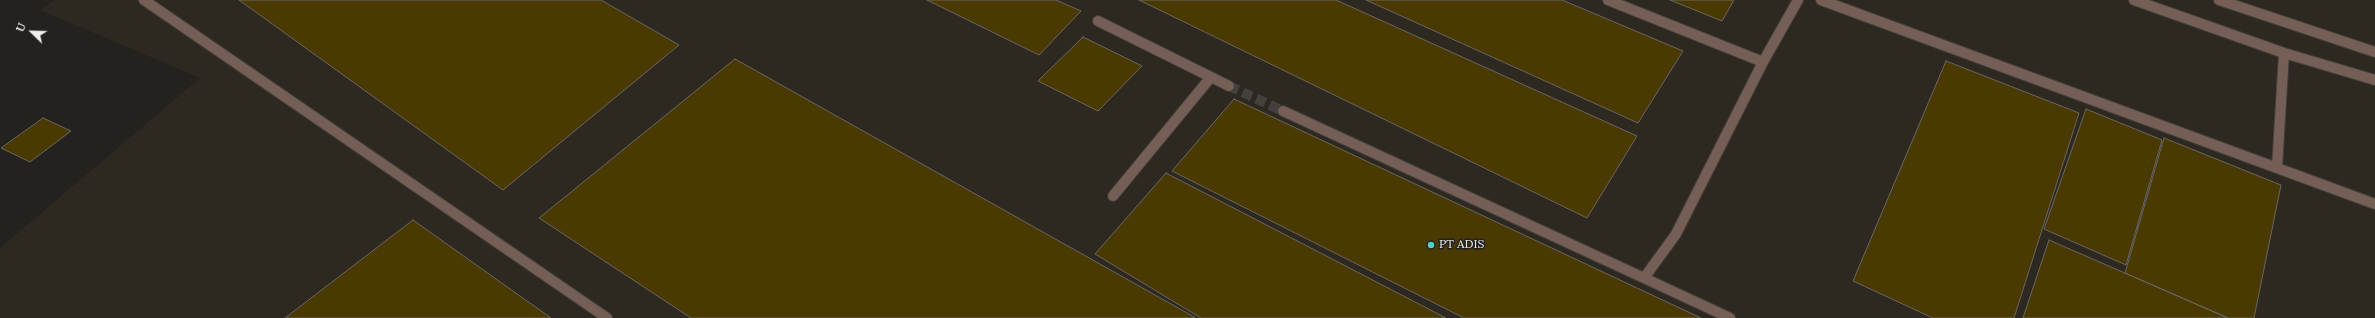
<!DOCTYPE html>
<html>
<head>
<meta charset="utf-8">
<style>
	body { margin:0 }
	#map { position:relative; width:2375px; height:318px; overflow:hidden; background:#24221f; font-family:Lora,serif }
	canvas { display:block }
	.north { position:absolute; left:12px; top:12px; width:40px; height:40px; -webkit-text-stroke:3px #24221f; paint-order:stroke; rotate:293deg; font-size:11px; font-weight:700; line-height:16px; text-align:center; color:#eeeeeb }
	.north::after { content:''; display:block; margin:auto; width:14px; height:18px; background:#eeeeeb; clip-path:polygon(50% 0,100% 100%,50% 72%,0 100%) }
</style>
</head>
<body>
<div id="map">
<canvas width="2375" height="318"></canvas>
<div class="north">U</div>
</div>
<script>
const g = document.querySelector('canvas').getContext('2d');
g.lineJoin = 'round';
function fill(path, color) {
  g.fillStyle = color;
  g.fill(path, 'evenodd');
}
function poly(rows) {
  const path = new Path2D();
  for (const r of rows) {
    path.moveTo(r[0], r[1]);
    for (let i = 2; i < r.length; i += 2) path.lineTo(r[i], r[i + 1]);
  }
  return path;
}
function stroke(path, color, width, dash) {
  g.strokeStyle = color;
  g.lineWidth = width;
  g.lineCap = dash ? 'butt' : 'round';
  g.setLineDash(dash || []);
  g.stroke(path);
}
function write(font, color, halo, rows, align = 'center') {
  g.font = font + ' Lora,serif';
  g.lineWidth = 3;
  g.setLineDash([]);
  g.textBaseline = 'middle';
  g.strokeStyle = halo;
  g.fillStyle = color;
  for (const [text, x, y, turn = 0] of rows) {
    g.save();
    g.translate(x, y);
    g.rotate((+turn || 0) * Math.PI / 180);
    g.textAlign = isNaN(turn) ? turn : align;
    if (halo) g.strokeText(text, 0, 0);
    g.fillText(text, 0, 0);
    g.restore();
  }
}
fill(poly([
	[55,0,2375,0,2375,318,0,318,0,248,200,78,40,10]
]), '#2d2920');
const building = poly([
	[239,0,601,0,679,45,503,190,239,0],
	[927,0,1056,0,1081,11,1039,55,927,0],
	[1139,0,1336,0,1637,136,1587,218,1139,0],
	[1366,0,1562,0,1683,51,1638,123,1366,0],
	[1670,0,1734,0,1722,21,1670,0],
	[1083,37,1142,66,1098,111,1038,81,1083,37],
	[735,59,1196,318,691,318,539,218,735,59],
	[1946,61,2079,113,2014,318,1933,318,1853,281,1946,61],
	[1234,99,1701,318,1464,318,1172,171,1234,99],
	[2086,109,2162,140,2126,265,2044,229,2086,109],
	[43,118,71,131,30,162,1,148,43,118],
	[2164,138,2281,185,2254,318,2228,318,2125,273,2164,138],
	[1166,173,1446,318,1201,318,1095,254,1166,173],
	[413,220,551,318,285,318,413,220],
	[2049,240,2228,318,2023,318,2049,240]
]);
fill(building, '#4a3901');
stroke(building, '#696763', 1);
stroke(poly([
	[1229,86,1283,111]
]), '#42413e', 10, [10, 5]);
const minor = poly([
	[144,0,607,318],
	[1608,0,1763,62],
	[1821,0,2277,168],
	[2134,0,2284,53,2375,80],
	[2219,0,2375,52],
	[1098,21,1229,86],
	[2284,53,2277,168,2375,204],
	[1283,111,1644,278],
	[1113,196,1211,77],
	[1730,318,1644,278,1676,234,1763,62,1798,0]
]);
stroke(minor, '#403f3c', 12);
stroke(minor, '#745e55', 10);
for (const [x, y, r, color] of [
	[1431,245,4,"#57cec2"]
]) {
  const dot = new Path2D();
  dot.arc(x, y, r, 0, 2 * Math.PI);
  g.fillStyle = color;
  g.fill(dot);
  stroke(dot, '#24221f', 1.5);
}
write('12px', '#eeeeeb', '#24221f', [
	["PT ADIS",1439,245]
], 'left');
</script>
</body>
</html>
